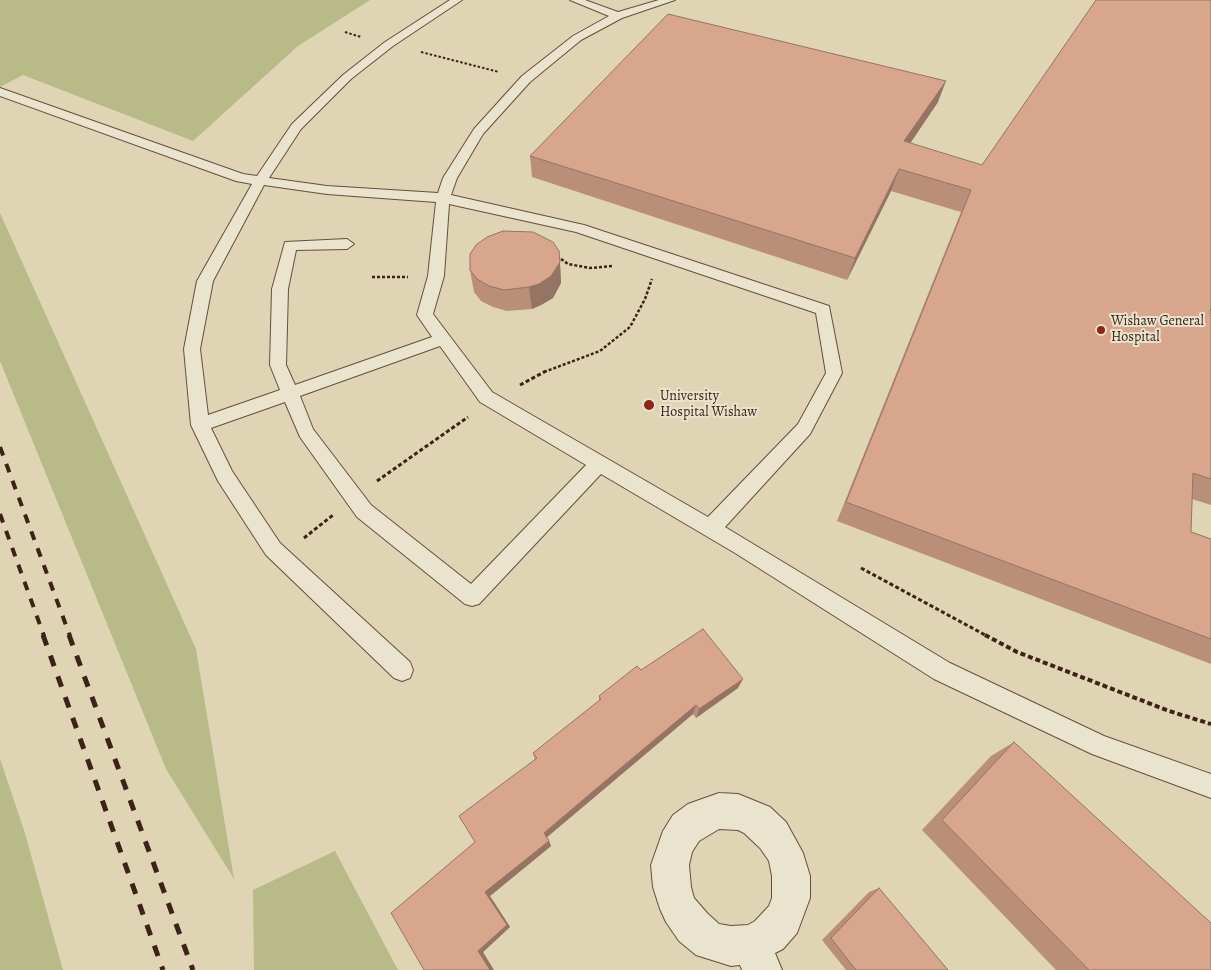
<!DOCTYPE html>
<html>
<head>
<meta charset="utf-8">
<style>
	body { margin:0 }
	canvas { display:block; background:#dfd4b3 }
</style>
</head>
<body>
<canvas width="1211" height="970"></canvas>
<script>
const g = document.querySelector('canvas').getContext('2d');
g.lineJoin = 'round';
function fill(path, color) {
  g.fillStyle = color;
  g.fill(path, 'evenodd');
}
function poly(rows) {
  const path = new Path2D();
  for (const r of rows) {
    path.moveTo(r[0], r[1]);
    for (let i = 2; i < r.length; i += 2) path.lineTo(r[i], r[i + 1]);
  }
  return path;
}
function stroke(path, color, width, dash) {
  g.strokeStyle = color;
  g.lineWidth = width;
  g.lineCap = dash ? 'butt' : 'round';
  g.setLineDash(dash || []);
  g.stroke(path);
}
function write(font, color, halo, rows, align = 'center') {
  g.font = font + ' Alegreya,serif';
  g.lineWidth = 4;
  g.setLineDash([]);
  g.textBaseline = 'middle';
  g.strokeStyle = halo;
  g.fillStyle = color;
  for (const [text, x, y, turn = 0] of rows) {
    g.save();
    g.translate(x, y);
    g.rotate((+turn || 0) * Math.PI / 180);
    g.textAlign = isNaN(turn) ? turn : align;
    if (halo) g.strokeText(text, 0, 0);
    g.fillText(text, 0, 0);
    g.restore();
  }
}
fill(poly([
	[0,0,370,0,298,46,193,141,23,75,0,87],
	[0,213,196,649,234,879,166,769,0,361],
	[0,759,24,830,63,970,0,970],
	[335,851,398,970,254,970,253,890]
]), '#b8bb88');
const lane = poly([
	[450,0,462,0,393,46,351,79,301,129,269,178,327,186,438,193,443,178,474,129,522,76,573,36,609,16,570,0,585,0,618,12,659,0,675,0,622,18,581,40,530,82,483,134,457,178,451,195,584,225,829,306,842,373,810,434,725,527,950,663,1104,736,1211,774,1211,798,1092,754,934,679,735,553,601,474,479,604,472,606,465,604,357,517,300,437,285,402,211,428,232,471,280,543,410,662,413,670,410,678,402,681,394,678,266,555,218,481,191,425,184,349,197,281,252,184,236,181,0,96,0,88,243,174,257,176,292,124,343,75,385,42,450,0],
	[264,185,327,194,436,202,428,276,417,315,432,337,295,385,286,365,288,289,296,250,347,249,354,244,347,239,285,242,272,289,270,365,280,390,208,415,200,349,213,281,264,185],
	[449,204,576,232,816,313,826,373,798,424,708,517,492,392,433,314,444,276,449,204],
	[440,346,480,402,586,465,471,584,371,505,313,429,300,396,440,346]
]);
const street = poly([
	[719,793,738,794,770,807,786,822,803,853,810,876,810,898,797,933,783,949,775,953,782,970,742,970,740,965,731,966,696,955,679,941,666,922,660,909,653,887,651,865,663,831,673,815,688,804,719,793],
	[719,829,738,830,744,833,760,848,769,861,772,876,772,898,769,906,755,921,748,925,731,926,719,924,707,913,694,898,691,887,689,865,692,852,699,841,719,829]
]);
stroke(lane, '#664e3e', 2);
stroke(street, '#664e3e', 2);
stroke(poly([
	[345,32,361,37],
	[421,52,499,72]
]), '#3e2217', 2, [2.5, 2]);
stroke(poly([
	[557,256,568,264,590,268,613,266],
	[372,277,408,277],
	[544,372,600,351,630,327,645,299,652,279]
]), '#3e2217', 2.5, [3, 2]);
stroke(poly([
	[520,385,546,371],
	[377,481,468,417],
	[304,538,333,515],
	[861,568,987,636]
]), '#3e2217', 3, [4, 2.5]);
stroke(poly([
	[985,635,1017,652,1169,711,1211,724]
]), '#3e2217', 4, [5, 3]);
fill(lane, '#eae3ce');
fill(street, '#eae3ce');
stroke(poly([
	[0,447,70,636],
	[0,514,44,636]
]), '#3e2217', 4, [9, 9]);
stroke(poly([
	[43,635,163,970],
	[69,635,193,970]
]), '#3e2217', 5, [11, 11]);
fill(poly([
	[938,102,910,143,1211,314,1211,505,1192,499,1191,532,1211,539,1211,664,837,521,961,212,891,191,847,280,532,177,530,156],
	[559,251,561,283,553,298,541,305,532,309,507,311,493,307,481,301,474,292,470,270],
	[641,670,738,688,696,718,693,714,616,779,547,837,551,846,490,896,510,927,483,952,424,970,475,842,535,760,533,753,599,701,599,696],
	[1014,742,1211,970,1056,970,922,830,991,756],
	[879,888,948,970,846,970,822,940,869,892]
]), '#b98f79');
fill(poly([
	[946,81,938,102,897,163,904,141],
	[899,169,891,191,847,280,855,258],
	[560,262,561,283,553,298,541,305,532,309,529,287],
	[743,679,738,688,696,718,699,709],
	[696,705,693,714,546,838,544,833],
	[549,841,551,846,490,896,510,927,483,952,494,970,490,970,478,951,485,892]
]), '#967463');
const building = poly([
	[1096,0,1211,0,1211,306,1210,313,1211,314,1211,479,1193,473,1191,532,1211,539,1211,639,846,502,971,190,899,169,855,258,530,156,668,14,946,81,904,141,982,165,1096,0],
	[503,231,533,232,553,242,559,251,560,262,551,276,539,284,529,287,504,290,489,286,477,279,470,270,470,254,476,245,487,237,503,231],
	[703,629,743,679,699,709,696,705,616,772,544,833,549,841,485,892,507,925,478,951,490,970,424,970,391,913,475,842,459,816,537,758,533,753,601,699,599,696,637,666,641,670,703,629],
	[1014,742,1211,923,1211,970,1089,970,942,820,1014,742],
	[879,888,948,970,856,970,831,938,879,888]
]);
fill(building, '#d7a68d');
stroke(building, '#967463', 1);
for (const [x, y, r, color] of [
	[1101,330,5,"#8f2418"],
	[649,405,6,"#8f2418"]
]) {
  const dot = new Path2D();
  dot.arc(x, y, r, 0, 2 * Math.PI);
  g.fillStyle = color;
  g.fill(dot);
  stroke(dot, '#eae3ce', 2);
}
write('14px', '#3e2217', '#eae3ce', [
	["Wishaw General",1111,322],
	["Hospital",1111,338],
	["University",660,397],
	["Hospital Wishaw",660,413]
], 'left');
</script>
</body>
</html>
